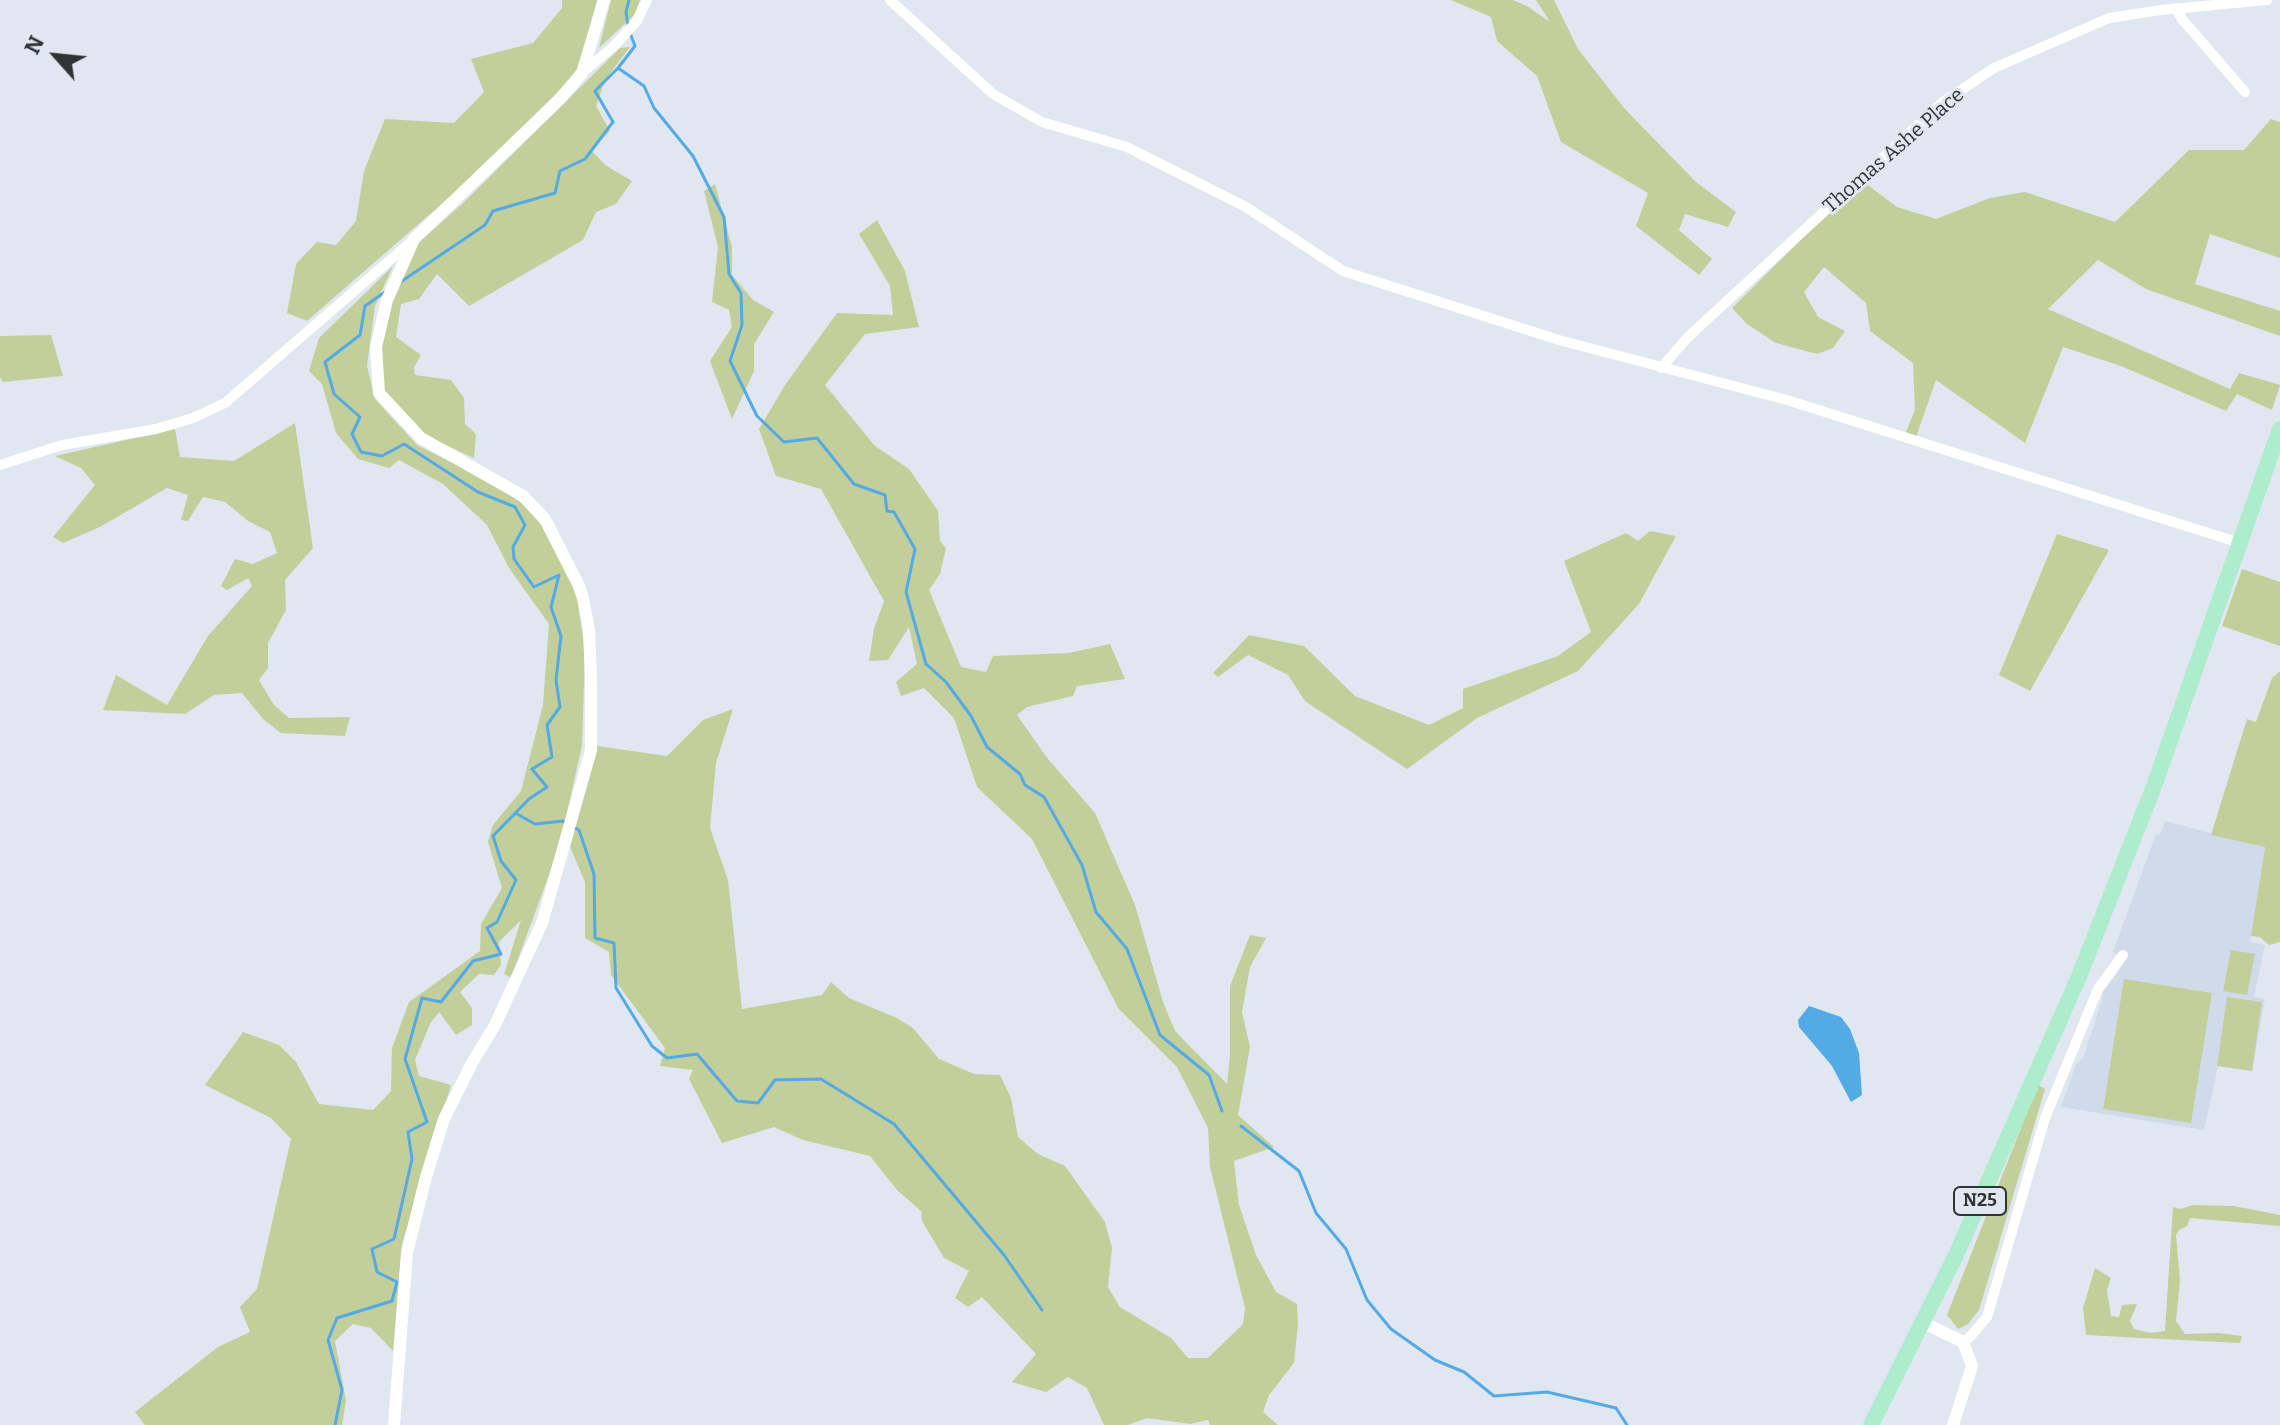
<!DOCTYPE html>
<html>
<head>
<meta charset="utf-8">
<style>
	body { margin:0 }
	#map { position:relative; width:2280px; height:1425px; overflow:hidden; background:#e0e7f0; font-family:Bitter,serif }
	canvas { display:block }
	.north { position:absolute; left:16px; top:16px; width:80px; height:80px; -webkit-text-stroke:6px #e0e7f0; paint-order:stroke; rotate:297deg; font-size:22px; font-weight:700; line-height:32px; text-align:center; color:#313337 }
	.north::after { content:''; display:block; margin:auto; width:28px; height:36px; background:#313337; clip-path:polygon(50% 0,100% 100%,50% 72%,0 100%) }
</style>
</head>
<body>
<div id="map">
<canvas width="2280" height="1425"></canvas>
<div class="north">N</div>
</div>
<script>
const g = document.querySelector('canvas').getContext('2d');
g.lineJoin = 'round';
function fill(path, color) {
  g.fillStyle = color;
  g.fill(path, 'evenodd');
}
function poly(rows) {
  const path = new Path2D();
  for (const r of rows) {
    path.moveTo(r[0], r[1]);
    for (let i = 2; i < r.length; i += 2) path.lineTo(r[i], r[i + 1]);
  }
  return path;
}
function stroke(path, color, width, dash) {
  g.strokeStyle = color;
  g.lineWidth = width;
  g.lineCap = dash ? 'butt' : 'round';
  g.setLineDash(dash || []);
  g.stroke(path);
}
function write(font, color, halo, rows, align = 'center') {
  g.font = font + ' Bitter,serif';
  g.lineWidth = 6;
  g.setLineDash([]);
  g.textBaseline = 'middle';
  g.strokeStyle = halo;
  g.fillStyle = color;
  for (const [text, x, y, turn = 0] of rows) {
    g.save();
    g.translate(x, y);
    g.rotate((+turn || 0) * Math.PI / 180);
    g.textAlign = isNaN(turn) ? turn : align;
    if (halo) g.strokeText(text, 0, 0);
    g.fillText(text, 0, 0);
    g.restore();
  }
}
fill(poly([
	[2165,821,2265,847,2250,942,2265,945,2254,997,2265,999,2252,1071,2218,1066,2204,1130,2061,1107,2076,1064,2083,1058,2103,997,2103,992,2118,973,2125,958,2113,952,2156,834,2160,835]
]), '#d0daea');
fill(poly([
	[562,0,597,0,578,72,460,188,307,321,287,313,296,264,317,242,336,245,356,221,364,171,385,119,454,123,484,92,471,59,533,43,562,8],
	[611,0,640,0,634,15,599,48],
	[1451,0,1513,0,1527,6,1550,22,1536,0,1554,0,1578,49,1624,108,1696,182,1736,212,1728,227,1685,214,1679,230,1712,259,1699,275,1636,226,1648,193,1561,142,1537,76,1497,41,1491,17],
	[630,47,605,80,596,106,610,131,591,150,605,165,632,181,616,204,596,212,583,240,469,306,437,274,419,299,401,304,396,337,421,355,414,367,415,375,451,380,464,398,465,424,476,434,474,458,424,435,385,393,379,350,390,300,416,245,462,204,620,48],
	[2271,119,2280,122,2280,258,2210,234,2195,284,2280,311,2280,336,2146,289,2098,260,2048,309,2230,389,2239,373,2280,385,2272,410,2237,394,2226,411,2121,366,2063,347,2025,443,1936,380,1916,437,1906,432,1915,410,1913,363,1870,331,1866,303,1824,267,1804,292,1818,317,1845,331,1833,348,1817,354,1776,343,1747,324,1732,308,1861,180,1897,207,1936,219,1990,198,2025,192,2115,222,2189,150,2244,150],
	[715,184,732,247,732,275,753,300,774,312,754,344,754,371,732,419,710,361,732,327,729,310,712,302,718,247,704,191],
	[877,220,905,271,919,327,865,334,825,385,875,446,909,469,938,511,940,541,946,548,940,574,929,590,961,667,986,672,993,656,1069,653,1110,644,1125,679,1077,686,1073,696,1027,707,1017,715,1048,759,1095,813,1135,905,1163,1002,1175,1031,1227,1084,1230,1055,1230,986,1250,935,1266,938,1250,967,1242,1012,1250,1047,1238,1115,1274,1147,1234,1161,1239,1205,1256,1255,1276,1292,1297,1304,1298,1324,1294,1363,1269,1395,1263,1412,1278,1425,1210,1425,1208,1420,1190,1424,1147,1418,1128,1425,1104,1425,1087,1388,1068,1377,1046,1392,1012,1382,1036,1354,982,1297,968,1307,955,1298,969,1271,944,1258,922,1221,921,1211,897,1190,870,1156,803,1140,774,1127,722,1143,689,1079,693,1070,660,1066,665,1048,611,975,609,952,585,938,585,882,570,847,597,746,667,756,703,720,733,709,716,763,710,828,728,880,742,1009,822,995,831,982,849,998,897,1018,913,1028,939,1059,974,1074,1000,1075,1011,1098,1018,1137,1038,1154,1065,1166,1105,1222,1112,1248,1108,1287,1120,1307,1171,1338,1188,1358,1208,1358,1243,1324,1245,1308,1210,1167,1208,1128,1177,1067,1118,1008,1032,839,977,787,954,718,924,688,901,696,896,682,917,664,909,627,888,660,869,661,874,629,884,601,821,489,776,476,759,429,785,385,837,313,893,315,890,286,859,234],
	[393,266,375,306,367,366,375,399,417,445,496,485,523,504,542,526,576,590,585,652,582,745,560,845,511,978,504,974,521,920,499,942,501,965,494,975,479,974,460,992,472,1008,472,1025,456,1035,439,1012,430,1024,415,1060,419,1076,451,1085,402,1244,393,1351,371,1328,353,1324,335,1341,346,1401,342,1425,145,1425,135,1412,218,1347,250,1332,240,1307,257,1289,291,1139,271,1118,205,1085,243,1032,279,1045,296,1062,319,1104,373,1110,391,1091,392,1048,409,1002,480,951,481,924,502,888,488,842,493,825,521,791,543,705,549,624,509,568,487,525,443,484,399,460,389,468,358,459,336,433,322,384,309,371,319,338],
	[51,335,63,376,3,382,0,377,0,336],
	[295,423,313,548,285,580,286,610,268,643,268,668,259,680,274,705,289,718,350,717,345,736,281,733,263,719,242,693,214,695,185,714,103,710,116,675,167,705,208,636,252,586,248,578,227,590,221,586,235,559,253,564,277,553,270,532,248,521,225,502,203,497,188,521,181,520,188,495,167,488,100,527,63,543,53,537,95,485,81,468,55,456,175,429,180,457,234,461],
	[1650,531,1676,536,1639,604,1578,671,1477,718,1407,769,1305,701,1288,675,1248,655,1218,677,1213,673,1249,635,1304,646,1355,696,1429,725,1463,708,1463,689,1558,656,1591,632,1564,561,1626,533,1638,541],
	[2057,534,2109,550,2030,691,1999,675],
	[2242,569,2280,582,2280,646,2222,626],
	[2280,671,2280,942,2269,945,2260,937,2251,936,2265,847,2211,835,2247,719,2256,722,2272,678],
	[2231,950,2255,954,2247,995,2223,991],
	[2124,979,2212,993,2191,1123,2103,1109],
	[2227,997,2262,1002,2252,1071,2217,1066],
	[2038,1085,2045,1089,1979,1310,1968,1324,1958,1329,1947,1315],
	[2193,1205,2234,1206,2280,1215,2280,1226,2190,1218,2187,1226,2179,1230,2176,1235,2180,1280,2176,1321,2185,1334,2219,1333,2242,1336,2240,1343,2086,1335,2083,1308,2095,1268,2111,1278,2107,1290,2111,1316,2119,1317,2122,1305,2137,1304,2130,1321,2134,1329,2151,1333,2165,1331,2173,1207,2180,1209]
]), '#c3cf9a');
fill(poly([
	[1809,1006,1841,1017,1850,1029,1859,1053,1862,1095,1851,1102,1832,1066,1799,1027,1798,1020]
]), '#54aae5');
stroke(poly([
	[628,26,626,12,629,0],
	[618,68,644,86,654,108,693,156,724,217,729,274,741,293,742,325,730,361,757,416,784,442,817,438,854,484,885,495,887,511,894,512,915,549,906,592,926,664,946,682,971,716,987,747,1020,774,1025,785,1044,797,1082,865,1096,912,1127,949,1160,1035,1209,1075,1222,1111],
	[402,281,485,225,493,211,555,193,560,171,585,159,613,122,595,91,618,68,635,46,630,33],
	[517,814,535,824,563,821,566,823],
	[573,827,579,830,594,874,595,938,614,943,616,988,652,1046,667,1058,697,1054,737,1101,758,1103,775,1080,821,1079,894,1124,1004,1255,1042,1310],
	[1241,1126,1299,1171,1316,1213,1346,1249,1367,1300,1391,1329,1435,1360,1464,1372,1494,1396,1547,1392,1616,1408,1627,1425],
	[335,1425,342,1390,328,1340,337,1318,392,1301,397,1282,377,1272,372,1249,394,1239,412,1159,408,1132,427,1122,405,1059,422,998,441,1002,473,961,501,954,487,928,497,922,516,880,501,861,493,836,529,799,547,787,532,769,552,757,547,725,560,707,556,680,561,636,551,607,559,575,534,587,514,559,513,547,525,525,515,507,478,492,404,444,382,456,361,452,352,434,360,417,334,394,325,362,360,335,365,306,385,292]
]), '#54aae5', 3);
stroke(poly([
	[890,0,993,94,1042,122,1127,147,1246,207,1343,271,1559,340,1787,400,2240,543],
	[2176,8,2182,19,2245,92],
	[582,73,614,46,637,21,647,0],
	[1661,368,1688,337,1943,102,1994,68,2109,18,2161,10,2267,0],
	[0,465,62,445,156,429,193,418,225,403,412,241],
	[1963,1342,1970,1337,1987,1317,2045,1118,2098,989,2123,955]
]), '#fff', 10);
stroke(poly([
	[1924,1323,1963,1342,1972,1366,1953,1425],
	[394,1425,407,1253,426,1177,444,1119,472,1063,495,1025,542,923,591,750,591,678,589,630,583,598,578,584,545,519,523,496,421,438,379,393,376,347,387,300,414,239,560,99,582,73,604,0]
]), '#fff', 12);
stroke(poly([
	[1871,1425,1956,1255,2080,974,2154,786,2280,429]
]), '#aeecce', 16);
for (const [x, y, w] of [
	[1980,1201,52]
]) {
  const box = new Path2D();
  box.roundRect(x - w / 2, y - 14, w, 28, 6);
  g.fillStyle = '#e0e7f0';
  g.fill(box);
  stroke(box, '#313337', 2);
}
write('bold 18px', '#313337', null, [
	["N25",1980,1201]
]);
write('20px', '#313337', '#e0e7f0', [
	["Thomas Ashe Place",1894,151,-41]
]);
</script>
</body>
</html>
